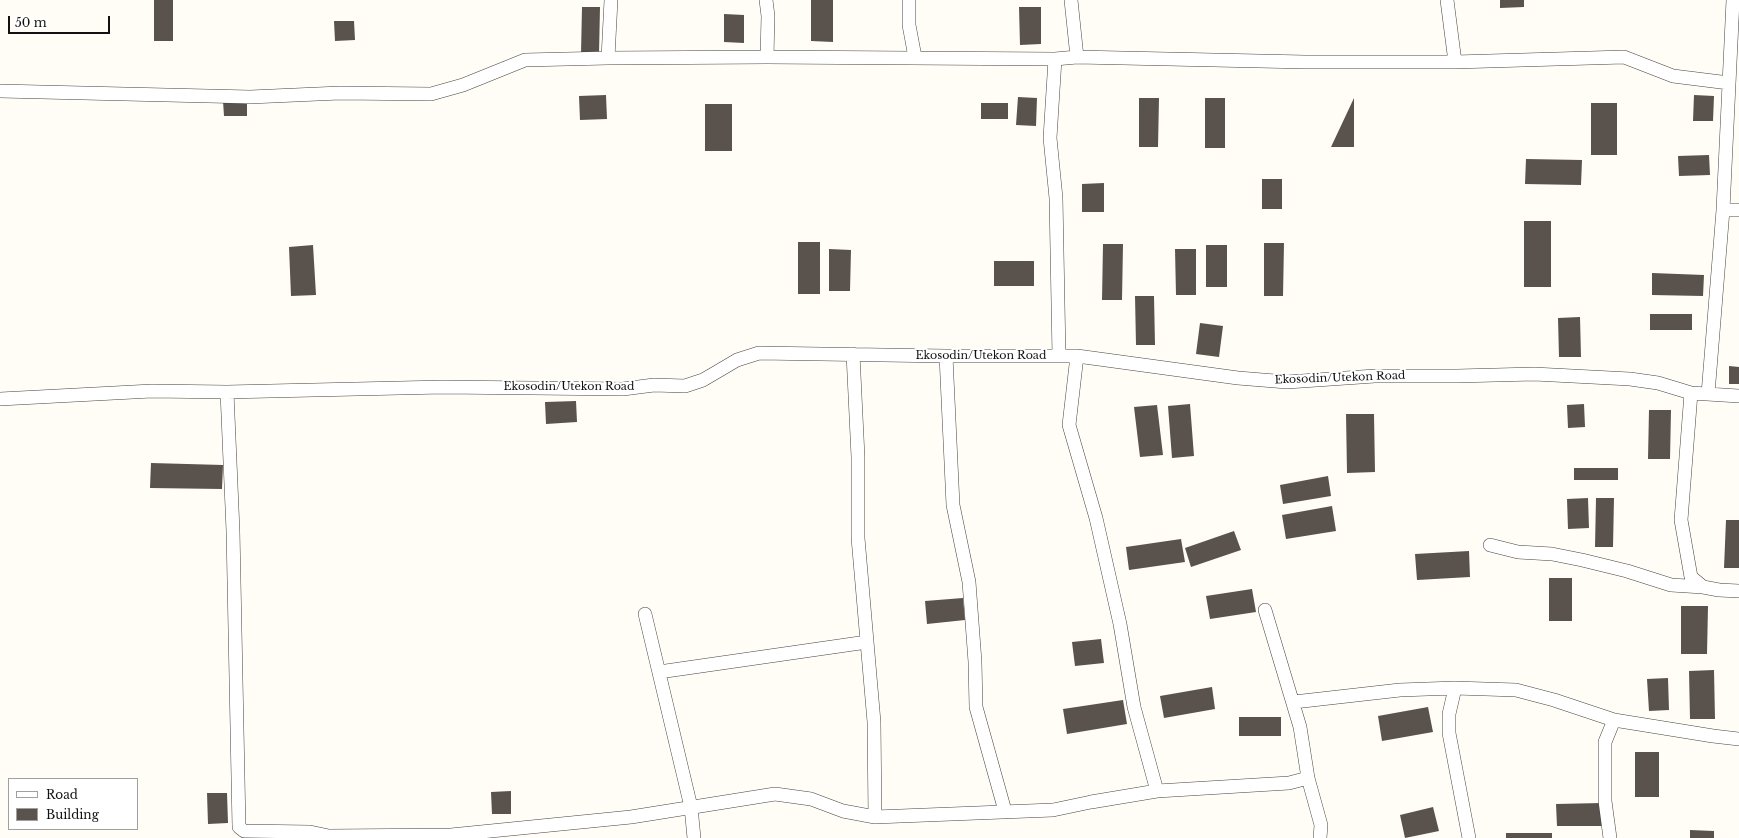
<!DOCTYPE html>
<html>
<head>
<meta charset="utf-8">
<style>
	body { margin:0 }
	#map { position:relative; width:1739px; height:838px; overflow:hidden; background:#fffdf5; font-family:"Libre Baskerville",serif }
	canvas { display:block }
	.legend { position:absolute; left:8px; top:778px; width:130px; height:52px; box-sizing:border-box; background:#fff; border:1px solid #a0a0a0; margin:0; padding:5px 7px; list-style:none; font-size:12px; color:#111 }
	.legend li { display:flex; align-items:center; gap:8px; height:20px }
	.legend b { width:20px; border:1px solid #a0a0a0 }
	.scale { position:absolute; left:8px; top:16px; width:102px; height:18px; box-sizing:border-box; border:2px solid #111; border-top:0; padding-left:5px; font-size:12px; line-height:14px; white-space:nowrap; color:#111; -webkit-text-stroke:3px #fff; paint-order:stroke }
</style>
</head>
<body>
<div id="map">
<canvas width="1739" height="838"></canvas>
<ul class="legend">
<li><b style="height:5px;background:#fff"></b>Road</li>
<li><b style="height:11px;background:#5a524d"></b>Building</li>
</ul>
<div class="scale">50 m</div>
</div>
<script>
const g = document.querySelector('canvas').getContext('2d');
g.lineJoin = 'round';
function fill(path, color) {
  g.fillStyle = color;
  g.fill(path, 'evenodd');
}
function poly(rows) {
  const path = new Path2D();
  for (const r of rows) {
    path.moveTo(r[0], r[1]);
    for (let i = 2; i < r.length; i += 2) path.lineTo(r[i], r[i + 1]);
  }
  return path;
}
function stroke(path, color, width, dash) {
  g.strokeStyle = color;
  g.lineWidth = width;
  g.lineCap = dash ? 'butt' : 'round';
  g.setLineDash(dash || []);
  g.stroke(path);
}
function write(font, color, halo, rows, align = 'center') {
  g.font = font + ' "Libre Baskerville",serif';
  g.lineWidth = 4;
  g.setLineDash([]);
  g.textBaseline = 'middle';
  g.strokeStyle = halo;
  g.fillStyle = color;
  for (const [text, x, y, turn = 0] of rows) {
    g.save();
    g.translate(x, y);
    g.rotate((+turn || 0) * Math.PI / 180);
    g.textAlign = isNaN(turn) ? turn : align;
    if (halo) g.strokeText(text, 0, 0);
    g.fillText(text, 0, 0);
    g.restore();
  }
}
fill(poly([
	[154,0,173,0,173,41,154,41],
	[811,0,833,0,833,42,811,41],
	[1500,0,1524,0,1524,7,1500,8],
	[582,7,600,7,599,54,581,54],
	[1019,7,1041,7,1041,44,1020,45],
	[724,14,744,15,744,43,724,42],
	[334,21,354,21,355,40,335,41],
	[606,95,607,119,580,120,579,96],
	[1694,95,1714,96,1713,121,1693,121],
	[1018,97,1037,98,1036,126,1016,125],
	[1139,98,1159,98,1158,147,1139,147],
	[1205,98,1225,98,1225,148,1205,148],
	[1354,98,1354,147,1331,147],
	[223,101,247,101,247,116,224,116],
	[981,103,1008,103,1008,119,981,119],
	[1591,103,1617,103,1617,155,1591,155],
	[705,104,732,104,732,151,705,151],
	[1709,155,1710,175,1679,176,1678,156],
	[1526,159,1582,160,1581,185,1525,184],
	[1262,179,1282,179,1282,209,1262,209],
	[1104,183,1104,212,1082,212,1082,184],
	[1524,221,1551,221,1551,287,1524,287],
	[798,242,820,242,820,294,798,294],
	[1264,243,1284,243,1283,296,1264,296],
	[1103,244,1123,244,1122,300,1102,300],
	[313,245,316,295,291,296,289,247],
	[1206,245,1227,245,1227,287,1206,287],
	[829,249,851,250,850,291,829,291],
	[1175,249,1196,249,1196,295,1176,295],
	[994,261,1034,261,1034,286,994,286],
	[1652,273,1704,275,1703,296,1652,295],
	[1135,296,1154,296,1155,345,1136,345],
	[1650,314,1692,314,1692,330,1650,330],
	[1580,317,1581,357,1559,357,1558,318],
	[1200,323,1223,326,1219,357,1196,354],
	[1729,366,1739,367,1739,384,1729,384],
	[576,401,577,422,546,424,545,402],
	[1190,404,1194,456,1172,458,1168,406],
	[1584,404,1585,427,1568,428,1567,405],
	[1157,405,1163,455,1140,457,1134,407],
	[1649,410,1671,410,1670,459,1648,459],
	[1346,414,1374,414,1375,472,1347,473],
	[151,463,223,465,222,489,150,488],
	[1574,468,1618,468,1618,480,1574,480],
	[1328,476,1331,496,1283,504,1280,485],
	[1588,498,1589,528,1568,529,1567,499],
	[1596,498,1614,498,1613,547,1595,547],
	[1332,506,1336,531,1286,539,1282,515],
	[1726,520,1739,520,1739,568,1724,568],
	[1234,531,1241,550,1191,567,1185,548],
	[1181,539,1185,562,1129,570,1126,547],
	[1469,551,1470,577,1417,580,1415,554],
	[1549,578,1572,578,1572,621,1549,621],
	[1252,589,1256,612,1210,619,1206,596],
	[963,598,965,620,927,624,925,601],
	[1681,606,1708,606,1707,654,1681,654],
	[1101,639,1104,663,1075,666,1072,642],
	[1714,670,1715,719,1690,719,1689,671],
	[1668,678,1669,710,1649,711,1647,679],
	[1212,687,1215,709,1164,718,1160,696],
	[1123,700,1127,724,1067,734,1063,709],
	[1428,707,1433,732,1382,741,1378,716],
	[1239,717,1281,717,1281,736,1239,736],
	[1635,752,1659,752,1659,797,1635,797],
	[511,791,511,814,492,814,491,792],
	[207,793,227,793,228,823,208,824],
	[1602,803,1603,826,1557,826,1556,804],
	[1433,807,1439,831,1405,838,1400,815],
	[1690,830,1714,831,1714,838,1690,838],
	[1506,833,1552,833,1552,838,1506,838]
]), '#5a524d');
const minor = poly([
	[766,0,768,16,767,57],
	[909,0,909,25,915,57],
	[1071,0,1077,57],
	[1447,0,1455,62],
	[608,58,611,0],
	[1055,59,1050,138,1056,198,1059,356],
	[0,91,250,97,340,93,431,94,463,85,525,60,608,58,767,57,1055,59,1077,57,1305,62,1455,62,1624,57,1673,76,1729,83],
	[1723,210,1739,210],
	[853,354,858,457,858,538,874,722,875,817],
	[946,356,953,505,969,582,975,662,976,707,1005,811],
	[1077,356,1069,425,1096,518,1120,624,1134,707,1157,791],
	[227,392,233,531,239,827,244,831,310,832,329,836,451,835,631,817,775,794,811,799,843,811,875,817,1053,810,1091,802,1157,791,1289,783,1308,778],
	[1691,393,1681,520,1691,577,1703,587,1719,590,1739,591],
	[1708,394,1723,210,1733,0],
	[0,399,152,391,227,392,443,387,623,389,654,385,685,386,703,380,737,360,759,353,946,356,1077,356,1238,378,1287,382,1375,376,1457,376,1534,374,1630,379,1658,383,1691,393,1739,396],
	[1490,545,1518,552,1552,554,1582,560,1627,571,1671,585,1703,587],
	[1265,610,1300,727,1308,778,1321,825,1320,838],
	[645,614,691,807,694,838],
	[659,672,867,642],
	[1455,688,1449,714,1449,733,1469,838],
	[1294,702,1400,690,1455,688,1516,690,1554,700,1614,720],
	[1610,838,1605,801,1605,742,1614,720,1713,736,1739,739]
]);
stroke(minor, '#444', 14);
stroke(minor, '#fff', 13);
write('11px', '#111', '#fff', [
	["Ekosodin/Utekon Road",981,356],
	["Ekosodin/Utekon Road",1340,378,-2],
	["Ekosodin/Utekon Road",569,387]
]);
</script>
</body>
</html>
